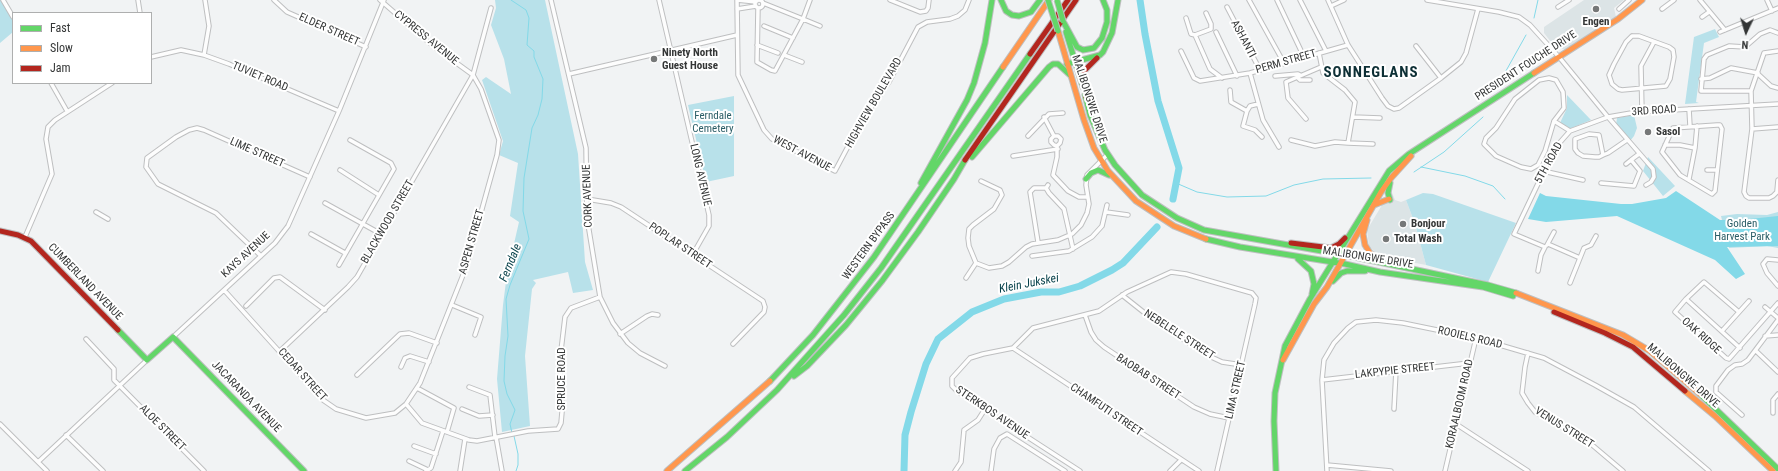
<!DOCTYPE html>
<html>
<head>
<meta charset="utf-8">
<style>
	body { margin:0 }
	#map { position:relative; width:1778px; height:471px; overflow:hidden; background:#f1f3f4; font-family:"Roboto Condensed",sans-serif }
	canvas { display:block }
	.legend { position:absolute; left:12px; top:12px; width:140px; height:72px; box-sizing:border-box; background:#fff; border:1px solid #aeafaf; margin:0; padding:5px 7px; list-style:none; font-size:12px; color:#343636 }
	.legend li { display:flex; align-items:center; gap:8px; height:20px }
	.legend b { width:20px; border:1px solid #aeafaf }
	.north { position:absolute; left:1726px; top:12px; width:40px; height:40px; -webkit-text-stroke:3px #fff; paint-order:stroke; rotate:184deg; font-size:11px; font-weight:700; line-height:16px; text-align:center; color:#343636 }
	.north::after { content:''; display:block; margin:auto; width:14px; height:18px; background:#343636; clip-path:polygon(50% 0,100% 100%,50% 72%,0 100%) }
</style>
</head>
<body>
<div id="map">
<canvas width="1778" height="471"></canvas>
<ul class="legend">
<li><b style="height:5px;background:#63d668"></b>Fast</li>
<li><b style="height:5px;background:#ff974d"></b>Slow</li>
<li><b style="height:5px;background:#b3261e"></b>Jam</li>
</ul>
<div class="north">N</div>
</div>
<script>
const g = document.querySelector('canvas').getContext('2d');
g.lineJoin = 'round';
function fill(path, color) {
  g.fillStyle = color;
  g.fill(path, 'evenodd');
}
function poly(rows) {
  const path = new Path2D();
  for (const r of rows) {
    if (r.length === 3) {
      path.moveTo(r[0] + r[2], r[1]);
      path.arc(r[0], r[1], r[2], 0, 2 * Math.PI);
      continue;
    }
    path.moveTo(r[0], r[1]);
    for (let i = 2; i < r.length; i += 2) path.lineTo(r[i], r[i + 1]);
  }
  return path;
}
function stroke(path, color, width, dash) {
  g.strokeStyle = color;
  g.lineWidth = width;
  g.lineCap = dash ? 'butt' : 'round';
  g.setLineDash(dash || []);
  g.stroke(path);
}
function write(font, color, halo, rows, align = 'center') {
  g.font = font + ' "Roboto Condensed",sans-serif';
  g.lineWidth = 4;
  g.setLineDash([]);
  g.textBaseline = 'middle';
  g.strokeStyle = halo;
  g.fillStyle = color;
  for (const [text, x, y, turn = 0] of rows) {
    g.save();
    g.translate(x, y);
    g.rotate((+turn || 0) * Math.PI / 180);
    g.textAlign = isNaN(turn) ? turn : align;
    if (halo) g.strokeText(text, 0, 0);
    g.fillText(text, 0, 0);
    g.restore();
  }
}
fill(poly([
	[1584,0,1624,0,1614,8,1616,17,1566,49,1559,49,1555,47,1544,33,1544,27],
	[1391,190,1395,200,1401,202,1406,200,1415,224,1426,265,1380,256,1369,247,1367,230]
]), '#dce4e6');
fill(poly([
	[0,0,3,0,13,16,13,32,0,43],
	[495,0,545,0,578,154,585,262,593,290,573,293,568,272,533,280,536,283,532,289,525,356,530,426,502,432,497,379,503,305,507,274,519,222,510,216,518,163,499,155,503,141,482,80,486,77,511,94,504,59,491,25,496,8],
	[1715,29,1719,37,1704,43,1696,102,1699,103,1685,104,1694,37],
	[1567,95,1591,120,1569,129,1560,123,1567,108],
	[734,96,734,176,706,182,688,105],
	[1634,115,1637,128,1634,136,1630,141,1616,125,1617,118],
	[1648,157,1675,186,1663,196,1643,171],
	[1423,193,1433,194,1516,223,1488,282,1426,265,1415,224,1406,200],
	[1778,212,1778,248,1767,246,1729,248,1721,216,1737,214,1767,215]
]), '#b8e1ea');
fill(poly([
	[1676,191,1720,220,1740,220,1778,216,1778,246,1727,247,1745,274,1736,279,1715,260,1617,216,1546,222,1528,219,1540,193,1546,196,1621,204,1632,204,1666,198]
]), '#83d9e8');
stroke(poly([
	[511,0,526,10,529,18,527,45,534,51,534,57,543,79,542,99,538,115,532,128,524,178,523,211,529,239,510,285,506,299,508,336,505,356,504,381,507,394,515,410,510,424,512,433],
	[1534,18,1538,0],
	[1502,78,1526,35],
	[1421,167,1465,176,1493,186,1505,199],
	[1414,172,1444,152,1483,117],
	[1176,183,1197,192,1227,197,1266,196,1294,185,1323,179,1371,178],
	[514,436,518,454,518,465,516,471]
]), '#83d9e8', 1);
stroke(poly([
	[1140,0,1145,34,1158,101,1179,168,1173,199],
	[904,471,905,435,911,412,926,364,938,339,972,312,1004,299,1041,292,1059,292,1080,286,1112,270,1123,263,1157,227]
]), '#83d9e8', 7);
const street = poly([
	[3,0,13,17],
	[138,0,140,13],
	[274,0,287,12,366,47],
	[551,0,586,148,587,218,600,297,613,323,628,343,640,353,665,366],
	[659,0,709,215,709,226,693,254],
	[737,0,738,75,764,130,772,139,835,171,861,122,889,82,918,27,927,22,950,19,958,16,965,10,969,0],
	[737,0,756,2],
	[810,0,803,19,820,26],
	[890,0,920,12,926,11,928,8,929,0],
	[1249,0,1284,63],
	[1277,0,1304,57],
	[1300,0,1326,51],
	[1328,0,1348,45,1382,98,1388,106,1394,109,1399,108,1441,78,1461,62,1466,53,1478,9],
	[1427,0,1499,12,1519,17,1530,25,1559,57,1608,117,1637,112,1778,104],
	[1700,0,1725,30],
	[1767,0,1772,11],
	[759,4,4],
	[1331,6,1344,0],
	[1227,7,1260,70],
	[1558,7,1569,0],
	[758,8,757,62,771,70,775,71,803,19,763,3],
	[737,9,756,6],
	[1619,9,1629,0],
	[1662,9,1674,0],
	[1702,17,1709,12],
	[1186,18,1191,34,1195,35,1211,29,1211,24,1206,13],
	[764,26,793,38],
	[1216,32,1237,76],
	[1720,32,1778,8],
	[1195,35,1210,69,1222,78],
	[1632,36,1639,36,1669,47,1673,50,1674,57,1670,79,1666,86,1622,90,1618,89,1612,84,1609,75,1614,64,1626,42,1632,36],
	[757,45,778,53],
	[1416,46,1441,78],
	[1181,51,1194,78,1200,81,1250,73,1348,45],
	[1778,51,1764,53,1751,91,1752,129,1744,192,1746,196,1749,198,1769,198,1773,196,1778,191],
	[1319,53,1323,73,1345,90,1355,102,1348,143,1373,144],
	[204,55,209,26,205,0],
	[784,55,802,62],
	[151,57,181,50,204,55,229,64,339,111],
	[1250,73,1263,120,1279,147],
	[569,74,737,35],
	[1758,74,1771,86,1778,88],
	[1275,76,1298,74,1300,75,1298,78,1300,80,1310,80],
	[1549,78,1556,80,1563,92,1564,108,1554,121,1545,151,1538,165,1531,169,1521,167,1496,156,1484,144,1486,138,1496,128,1515,99,1539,80,1549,78],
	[1701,79,1710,78,1731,68,1758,73],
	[51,83,67,111],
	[1230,90,1231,102,1247,111,1243,126,1255,130,1262,137],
	[1751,91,1701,91,1704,59,1707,55,1729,46,1745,47,1760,34,1770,30,1778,33],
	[1689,109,1690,126],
	[1247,111,1250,106,1258,104],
	[1642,112,1641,66,1654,42],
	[1044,117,1054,136,1058,136,1061,139,1060,143,1057,146,1054,145,1051,142,1051,139,1054,136],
	[1353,117,1380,118],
	[1306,119,1288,98,1286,82,1321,67],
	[1554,121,1570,131],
	[1717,125,1720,125,1722,129,1715,191,1712,194,1680,175,1662,152,1673,128,1717,125],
	[1752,129,1778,127],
	[1028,136,1049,114,1063,113],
	[1291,140,1315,146,1335,142,1348,143],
	[1665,145,1680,145,1695,148,1697,126],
	[1057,146,1057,157,1053,175,1068,191,1079,197,1088,197],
	[1603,155,1599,135,1589,134,1575,139,1575,149,1578,153,1583,156,1595,157,1599,157,1603,155,1608,153,1627,140],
	[1013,156,1058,149],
	[1626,164,1631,160],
	[340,170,379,195],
	[1707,170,1717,170],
	[1543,171,1583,180],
	[1689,179,1695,148],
	[1601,183,1634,186,1640,171,1631,160,1639,154],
	[1048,185,1046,188,1049,193,1064,209,1073,249],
	[1777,191,1778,180],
	[587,199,611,203,621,207,763,301,765,307,764,312,733,344],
	[325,203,381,234],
	[96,212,108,219],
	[1106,212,1128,215],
	[311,234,345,253],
	[25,237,52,174,46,139,48,127,55,120,112,83],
	[1038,242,1030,192,1034,188,1046,188],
	[1548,244,1580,258,1570,283],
	[1547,245,1554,232],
	[261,256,216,213,158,184,146,167,147,158,176,137,189,130,197,128,204,130,310,177],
	[1032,256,1069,251,1092,237,1102,226,1107,205],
	[1580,258,1584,248,1591,245,1596,236],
	[1778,260,1767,259,1763,264,1767,273,1778,286],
	[976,263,989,268,1002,266,1009,262,1026,247,1032,244,1058,240,1072,234,1081,225,1087,213,1089,204,1086,185,1087,175,1107,155],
	[976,263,969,246,968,238,969,229,973,225,994,209,1002,195,1000,190,981,181],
	[339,265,394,169,391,163,350,140],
	[1538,271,1541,255,1545,247,1514,234,1555,148,1570,131,1608,117,1653,169,1654,177,1651,182,1646,185],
	[966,278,976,263],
	[224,290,323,400,336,409,366,418,395,413,406,404,420,383,465,270,497,155,499,140,481,89,473,75,433,46,380,0],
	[1122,295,1151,318,1207,355,1222,362,1242,365],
	[1686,299,1740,348],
	[452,305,481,317,475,335],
	[246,306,274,278,280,277,325,310],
	[1765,307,1778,318],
	[1739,312,1704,282,1686,299,1675,312,1726,358,1729,359,1778,303],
	[1085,315,1091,332,1096,340,1104,347,1194,407,1210,414,1229,418],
	[1722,331,1749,301],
	[620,334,647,316,652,314,658,315],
	[1765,336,1778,335],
	[173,337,275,243,288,226,339,111,384,0],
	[86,339,114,369,114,380,204,471],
	[1013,348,1033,328,1099,311,1127,292,1171,272,1186,274,1252,293,1256,298,1255,304,1217,471],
	[1013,348,983,354,970,358,952,378,952,386,958,392,1080,471],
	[1013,348,1199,471],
	[280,351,348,287,357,277,473,75,491,8],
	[1756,351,1778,372],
	[1528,353,1525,367,1522,393,1528,403,1535,412,1591,444,1623,471],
	[401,367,405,358,410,356,429,362],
	[357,375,400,334,409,333,437,343],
	[1322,380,1469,363],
	[469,387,490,395,495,437],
	[417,388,454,408,447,432],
	[406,404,422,423,469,440,477,441,528,431,558,429,561,423,562,412,560,359,565,317,571,308,600,297],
	[462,409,479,416,493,415],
	[1394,409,1396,371],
	[1773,413,1773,400,1778,394],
	[1742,415,1716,392,1716,386,1728,370,1735,365,1742,364,1748,360,1778,320],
	[0,424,47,471],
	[1456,424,1528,471],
	[66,435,103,471],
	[496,437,502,471],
	[414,446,436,454],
	[409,461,428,470],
	[38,462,147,360],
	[1327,465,1391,471],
	[426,471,431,468,443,431],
	[460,471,465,439],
	[955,471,961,462,964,430,978,420,985,409],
	[991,471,994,449,1000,438,1007,434,1065,471],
	[1170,471,1181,460],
	[1327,471,1322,380,1324,360,1334,343,1348,328,1356,322,1376,320,1403,323,1476,338,1544,358,1595,385,1634,407,1709,471],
	[1445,471,1476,338]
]);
const fast = poly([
	[1001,0,1006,11,1012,15,1019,16,1031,12,1040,0],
	[1064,23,1077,47,1083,50,1094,48,1102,38,1107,22,1107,10,1103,0],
	[1066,32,1083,87],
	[1067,64,1100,55,1103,52,1112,33,1118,0],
	[1085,95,1090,115,1105,150,1115,165,1142,195,1177,218,1204,230,1350,256,1488,285,1516,293],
	[972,157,1049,67,1053,64,1058,64,1070,75],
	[1086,179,1091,173,1098,170,1109,175],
	[921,183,967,100,974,83,985,43,992,0],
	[1390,183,1388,193,1390,200],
	[1206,239,1240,247,1345,264,1380,272,1483,287,1513,296],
	[1298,259,1311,271,1314,284,1312,294],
	[1333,281,1341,273,1347,271,1365,271],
	[118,330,147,360,173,337,304,471],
	[794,376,807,366,846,325,882,281,918,232,954,179,965,160],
	[770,381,813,335,874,257,1003,67],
	[1700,394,1778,469],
	[685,471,727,437,777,390,844,315,881,268,1030,54],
	[1276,471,1274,421,1275,393,1285,346,1310,299,1389,171,1409,154,1534,73]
]);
const slow = poly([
	[1058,31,1084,120,1094,148,1108,171,1136,201,1174,226,1206,239],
	[1003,67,1049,0],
	[1534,73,1618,19,1642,0],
	[1374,205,1389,199],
	[1367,220,1363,234,1365,245,1370,253,1381,260],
	[1516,293,1623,335,1650,351,1700,394],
	[1283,360,1314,304,1327,287,1381,192,1391,178,1411,156],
	[1685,391,1715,416,1773,471],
	[667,471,770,381]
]);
const jam = poly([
	[1030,54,1068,0],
	[1086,97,1084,71,1097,58],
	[965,160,1076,0],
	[0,231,18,235,31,241,118,330],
	[1291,243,1331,248,1339,244,1345,238],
	[1554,312,1605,333,1633,347,1685,391]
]);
stroke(street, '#bebfc0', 5.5);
stroke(fast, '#bebfc0', 7);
stroke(slow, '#bebfc0', 7);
stroke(jam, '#bebfc0', 7);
stroke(street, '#fdfdfd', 3.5);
stroke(fast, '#63d668', 5);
stroke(slow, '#ff974d', 5);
stroke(jam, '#b3261e', 5);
const fastBridge = poly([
	[1048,0,1058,31],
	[1057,0,1063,21]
]);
stroke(fastBridge, '#bebfc0', 7, []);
stroke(fastBridge, '#63d668', 5);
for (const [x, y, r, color] of [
	[1596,9,4,"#767878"],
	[654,59,4,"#767878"],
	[1648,132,4,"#767878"],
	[1403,224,4,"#767878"],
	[1386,239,4,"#767878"]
]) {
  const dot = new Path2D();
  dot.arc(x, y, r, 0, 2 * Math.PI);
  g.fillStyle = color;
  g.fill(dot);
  stroke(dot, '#fff', 1.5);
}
write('bold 11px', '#343636', '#fff', [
	["Engen",1596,22,"center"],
	["Ninety North",662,53],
	["Guest House",662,66],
	["Sasol",1656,132],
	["Bonjour",1411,224],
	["Total Wash",1394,239]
], 'left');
write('11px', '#343636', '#fff', [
	["ELDER STREET",329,30,24],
	["CYPRESS AVENUE",426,38,39],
	["ASHANTI",1243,39,62],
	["PERM STREET",1286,62,-16],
	["PRESIDENT FOUCHE DRIVE",1526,66,-33],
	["TUVIET ROAD",260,77,23],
	["MALIBONGWE DRIVE",1089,99,72],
	["HIGHVIEW BOULEVARD",874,103,-60],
	["3RD ROAD",1654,111,-4],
	["LIME STREET",257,153,24],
	["WEST AVENUE",802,154,28],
	["5TH ROAD",1549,163,-61],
	["LONG AVENUE",700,175,77],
	["CORK AVENUE",588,196,-92],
	["BLACKWOOD STREET",388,222,-60],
	["ASPEN STREET",472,242,-74],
	["POPLAR STREET",680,246,34],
	["WESTERN BYPASS",869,246,-54],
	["KAYS AVENUE",246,255,-43],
	["MALIBONGWE DRIVE",1368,258,9],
	["CUMBERLAND AVENUE",85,282,46],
	["NEBELELE STREET",1179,335,33],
	["OAK RIDGE",1701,336,42],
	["ROOIELS ROAD",1470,338,13],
	["LAKPYPIE STREET",1395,371,-6],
	["CEDAR STREET",302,375,48],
	["MALIBONGWE DRIVE",1683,376,41],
	["BAOBAB STREET",1148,377,33],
	["SPRUCE ROAD",562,379,-90],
	["LIMA STREET",1236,390,-77],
	["JACARANDA AVENUE",246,397,46],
	["KORAALBOOM ROAD",1460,404,-77],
	["CHAMFUTI STREET",1106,410,34],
	["STERKBOS AVENUE",992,413,34],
	["ALOE STREET",162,428,45],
	["VENUS STREET",1564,428,32]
]);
write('11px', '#2a5d66', '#fff', [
	["Ferndale",713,116],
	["Cemetery",713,129],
	["Golden",1742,224],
	["Harvest Park",1742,237]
]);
write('italic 12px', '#033e47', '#fff', [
	["Ferndale",511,263,-68],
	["Klein Jukskei",1029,284,-11]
]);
g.letterSpacing = '1px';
write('bold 15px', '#0d2f35', '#fff', [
	["SONNEGLANS",1371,73]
]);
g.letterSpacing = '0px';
</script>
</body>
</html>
